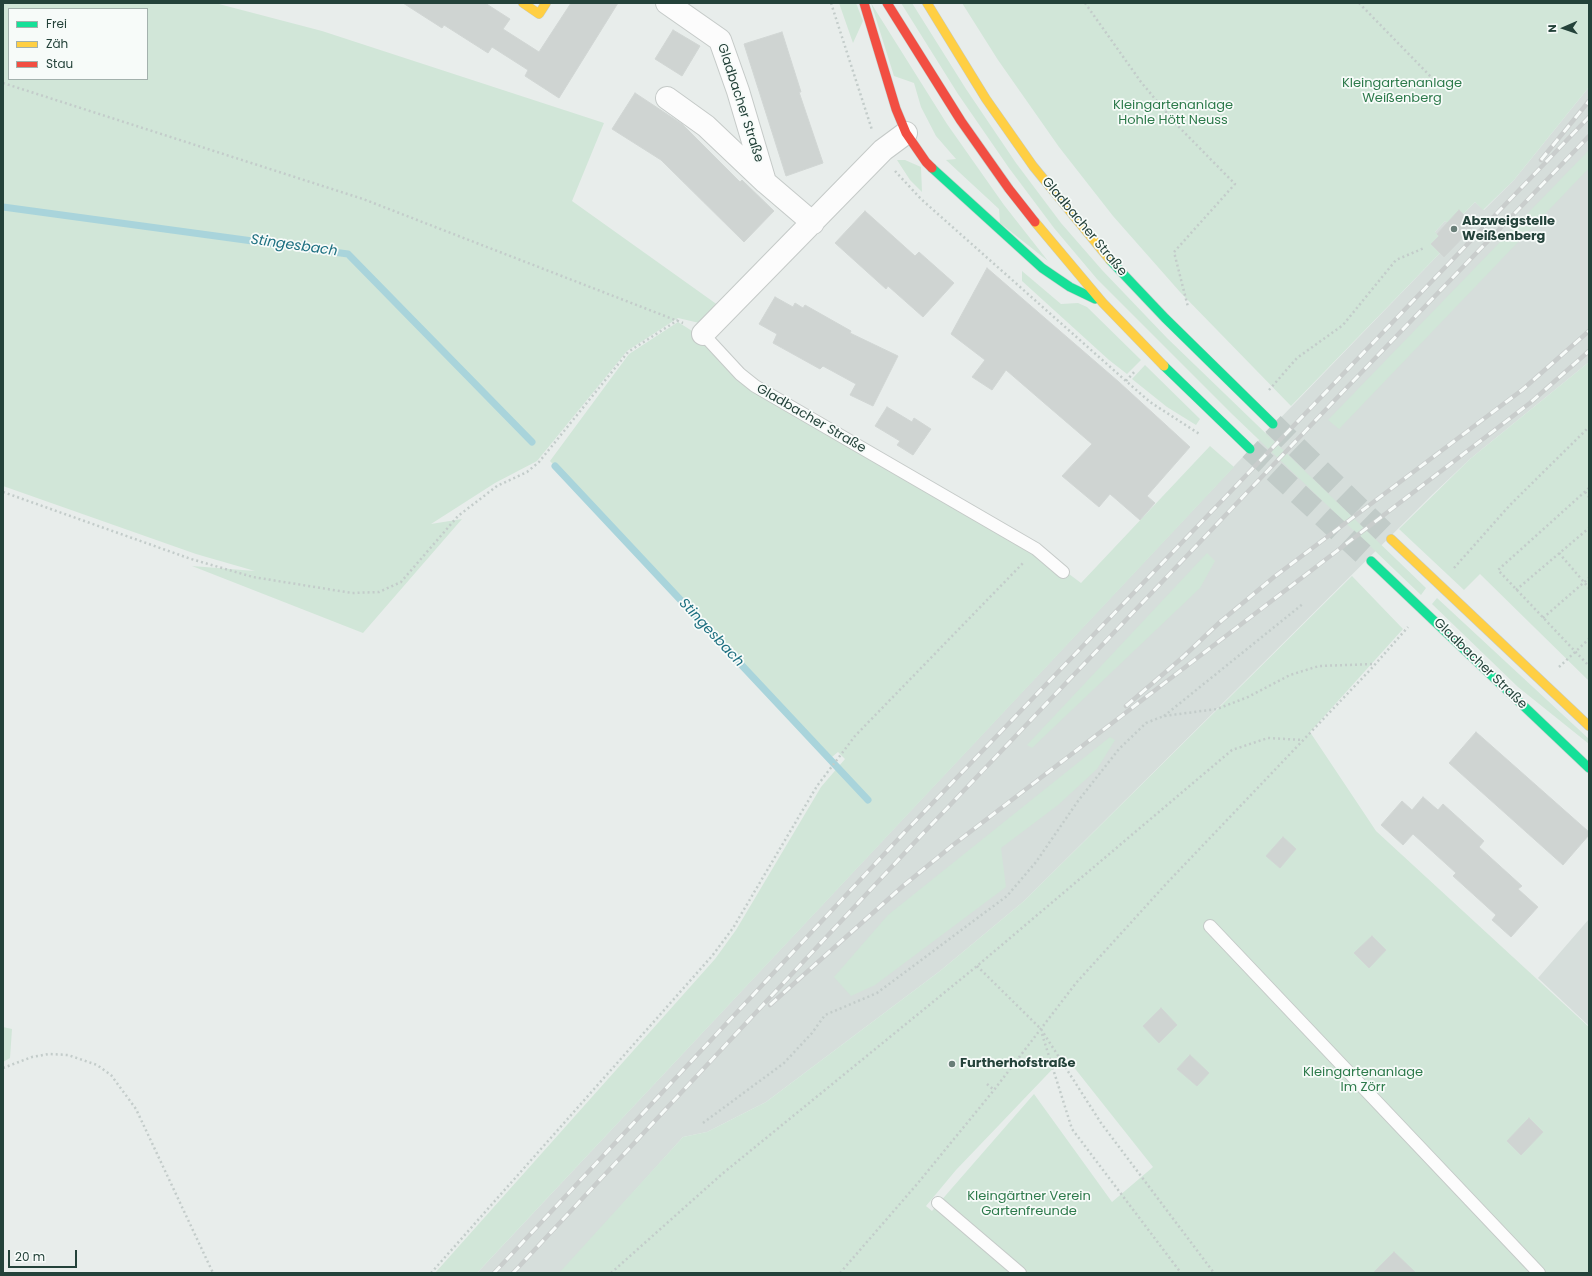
<!DOCTYPE html>
<html>
<head>
<meta charset="utf-8">
<style>
	body { margin:0 }
	#map { position:relative; width:1592px; height:1276px; overflow:hidden; background:#e8edeb; font-family:Poppins,sans-serif }
	canvas { display:block }
	.frame { position:absolute; inset:0; border:4px solid #24423a; pointer-events:none }
	.legend { position:absolute; left:8px; top:8px; width:140px; height:72px; box-sizing:border-box; background:#f7fbf9; border:1px solid #a3b1ad; margin:0; padding:5px 7px; list-style:none; font-size:12px; color:#24423a }
	.legend li { display:flex; align-items:center; gap:8px; height:20px }
	.legend b { width:20px; border:1px solid #a3b1ad }
	.north { position:absolute; left:1544px; top:8px; width:40px; height:40px; -webkit-text-stroke:3px #f7fbf9; paint-order:stroke; rotate:268deg; font-size:11px; font-weight:700; line-height:16px; text-align:center; color:#24423a }
	.north::after { content:''; display:block; margin:auto; width:14px; height:18px; background:#24423a; clip-path:polygon(50% 0,100% 100%,50% 72%,0 100%) }
	.scale { position:absolute; left:8px; top:1250px; width:69px; height:18px; box-sizing:border-box; border:2px solid #24423a; border-top:0; padding-left:5px; font-size:12px; line-height:14px; white-space:nowrap; color:#24423a; -webkit-text-stroke:3px #f7fbf9; paint-order:stroke }
</style>
</head>
<body>
<div id="map">
<canvas width="1592" height="1276"></canvas>
<div class="frame"></div>
<ul class="legend">
<li><b style="height:5px;background:#16e098"></b>Frei</li>
<li><b style="height:5px;background:#ffcf43"></b>Zäh</li>
<li><b style="height:5px;background:#f24e42"></b>Stau</li>
</ul>
<div class="north">N</div>
<div class="scale">20 m</div>
</div>
<script>
const g = document.querySelector('canvas').getContext('2d');
g.lineJoin = 'round';
function fill(path, color) {
  g.fillStyle = color;
  g.fill(path, 'evenodd');
}
function poly(rows) {
  const path = new Path2D();
  for (const r of rows) {
    path.moveTo(r[0], r[1]);
    for (let i = 2; i < r.length; i += 2) path.lineTo(r[i], r[i + 1]);
  }
  return path;
}
function stroke(path, color, width, dash) {
  g.strokeStyle = color;
  g.lineWidth = width;
  g.lineCap = dash ? 'butt' : 'round';
  g.setLineDash(dash || []);
  g.stroke(path);
}
function write(font, color, halo, rows, align = 'center') {
  g.font = font + ' Poppins,sans-serif';
  g.lineWidth = 3.5;
  g.setLineDash([]);
  g.textBaseline = 'middle';
  g.strokeStyle = halo;
  g.fillStyle = color;
  for (const [text, x, y, turn = 0] of rows) {
    g.save();
    g.translate(x, y);
    g.rotate((+turn || 0) * Math.PI / 180);
    g.textAlign = isNaN(turn) ? turn : align;
    if (halo) g.strokeText(text, 0, 0);
    g.fillText(text, 0, 0);
    g.restore();
  }
}
fill(poly([
	[1589,87,1589,362,1470,459,1433,494,1024,901,940,971,766,1102,707,1132,683,1137,561,1273,477,1273,1236,464,1440,253,1431,244,1435,232,1445,221,1447,222,1463,214,1475,202,1484,210,1514,180],
	[1589,919,1589,1026,1538,978]
]), '#d6dedb');
fill(poly([
	[3,3,215,3,322,31,604,123,572,201,722,308,708,325,678,318,627,351,537,461,495,483,431,524,462,519,363,633,192,566,255,571,196,554,3,486],
	[9,9,147,9,147,79,9,79],
	[839,3,856,3,863,21,853,43],
	[871,3,947,124,1004,205,1048,261,1000,223,999,209,946,160,956,159,936,136,921,107,914,83,894,76],
	[901,3,912,3,966,89,1016,163,1061,223,1102,270,1167,338,1426,588,1421,595,1232,414,1097,279,1054,228,1009,168,958,94],
	[962,3,1589,3,1589,87,1514,180,1483,210,1475,202,1463,214,1448,223,1445,221,1435,232,1439,236,1431,244,1440,253,1291,406,1180,292,1113,216,1059,147,998,60],
	[1589,150,1589,168,1339,429,1328,420],
	[897,160,905,160,921,167,922,192,910,180],
	[1022,271,1061,304,1078,303,1087,307,1141,360,1127,374,1109,360,1022,281],
	[678,322,703,338,738,375,1065,571,1081,583,1210,446,1234,467,477,1273,435,1273,715,959,736,930,821,787,845,759,838,752,832,757,550,461,629,354],
	[1589,362,1589,681,1480,574,1464,590,1399,529,1470,459],
	[1145,365,1200,419,1196,425,1167,407,1132,379],
	[1207,553,1215,561,1200,588,1032,748,1027,745],
	[1352,576,1403,629,1310,732,1376,831,1589,1027,1589,1273,559,1273,683,1137,707,1132,766,1102,940,971,1024,901],
	[1065,1056,1153,1167,1112,1202,1034,1094,932,1211,926,1206,956,1170],
	[1437,598,1589,739,1589,744,1518,687,1432,604],
	[1110,737,1115,740,1097,769,1058,805,1001,848,1006,887,875,985,851,996,834,977,888,915],
	[3,1027,12,1029,10,1058,3,1062]
]), '#d1e6d8');
stroke(poly([
	[3,207,348,254,532,442],
	[555,466,868,800]
]), '#a9d4db', 7);
const building = poly([
	[403,3,485,3,510,19,503,29,539,52,571,3,618,3,559,98,525,76,528,70,492,47,488,53,444,25,442,28,403,3],
	[673,30,700,46,682,76,655,59,673,30],
	[782,32,801,92,799,92,823,163,786,176,744,44,782,32],
	[635,93,682,124,740,182,742,180,774,211,744,242,661,160,612,129,635,93],
	[1459,210,1472,223,1470,224,1473,227,1444,257,1431,244,1439,236,1437,234,1459,210],
	[865,211,915,256,919,252,954,283,923,317,888,286,886,289,835,243,865,211],
	[987,268,1119,382,1190,447,1147,496,1155,503,1140,520,1110,494,1099,507,1062,476,1092,444,1050,408,1006,370,992,390,972,377,985,360,951,334,987,268],
	[775,297,793,307,795,303,803,308,805,305,851,331,850,333,898,356,873,406,850,395,856,384,823,366,820,369,773,343,777,334,759,324,775,297],
	[887,407,912,422,914,418,931,429,913,455,897,445,900,441,875,426,887,407],
	[1476,732,1589,832,1589,835,1563,865,1449,763,1476,732],
	[1423,797,1438,810,1443,804,1484,841,1479,847,1522,886,1518,889,1538,907,1511,937,1492,920,1496,915,1453,876,1456,873,1413,834,1403,845,1381,825,1402,801,1412,810,1423,797],
	[1283,837,1296,849,1280,868,1266,856,1283,837],
	[1372,936,1386,950,1369,968,1354,953,1372,936],
	[1161,1008,1177,1025,1159,1043,1143,1026,1161,1008],
	[1190,1055,1209,1073,1197,1086,1177,1069,1190,1055],
	[1529,1118,1543,1132,1521,1155,1507,1141,1529,1118],
	[1394,1252,1416,1273,1373,1273,1394,1252]
]);
fill(building, '#cfd4d2');
stroke(building, '#d1d6d4', 1);
stroke(poly([
	[1273,424,1391,539],
	[1250,449,1371,561]
]), '#c1cbc8', 22, [22, 11]);
const lane = poly([
	[703,334,740,374,755,386,1036,549,1063,572],
	[1210,926,1539,1273],
	[938,1203,1020,1273]
]);
const street = poly([
	[667,3,720,40,738,91,765,182],
	[667,98,706,126,765,182,813,223],
	[703,334,883,150,906,133]
]);
const fast = poly([
	[932,168,1042,268,1070,287,1095,299],
	[1110,260,1165,318,1273,424],
	[1164,366,1250,449],
	[1371,561,1589,768]
]);
const slow = poly([
	[523,3,539,14,546,3],
	[927,3,986,99,1033,166,1110,260],
	[1035,222,1103,303,1164,366],
	[1391,539,1589,726]
]);
const jam = poly([
	[864,3,896,109,906,133,926,162,932,168],
	[887,3,961,121,1009,189,1035,222]
]);
stroke(lane, '#c5cac8', 14);
stroke(street, '#c5cac8', 24);
stroke(fast, '#c3cbc8', 10);
stroke(slow, '#c3cbc8', 10);
stroke(jam, '#c3cbc8', 10);
stroke(poly([
	[831,3,872,130],
	[1085,3,1141,82,1176,124,1235,184,1174,252,1188,307],
	[1359,3,1434,80],
	[3,83,363,199,683,323],
	[895,171,921,199,1126,381,1150,402,1201,435],
	[1126,381,1136,370],
	[1269,390,1297,358,1343,325,1396,260,1424,248],
	[1589,488,1498,570,1589,666],
	[3,492,191,559,253,577,352,593,379,592,401,582,458,516,497,486,527,472,539,462,628,352,678,320],
	[1585,492,1589,497],
	[1559,553,1589,588],
	[1454,568,1510,505,1589,427],
	[1516,590,1589,528],
	[1543,618,1589,578],
	[1559,667,1589,639],
	[1164,716,1304,603],
	[977,966,1041,1029,1101,1123,1214,1273],
	[1042,1034,1072,1129,1181,1273],
	[3,1068,32,1057,49,1054,68,1055,97,1065,111,1075,136,1109,213,1273],
	[987,1084,994,1090],
	[703,1123,784,1063,812,1033,825,1015,877,993,1007,896,1036,862,1078,801,1119,749,1146,723,1164,716,1217,709,1248,697,1290,675,1319,666,1375,664],
	[431,1273,712,956,733,928,817,786,855,736,1024,562],
	[611,1273,722,1174,977,966,1232,750,1268,738,1303,740],
	[840,1273,918,1183,994,1090,1076,983,1166,884,1371,669,1408,627]
]), '#c3ccca', 2.5, [2, 3]);
stroke(lane, '#fcfcfc', 12);
stroke(street, '#fcfcfc', 22);
stroke(fast, '#16e098', 9);
stroke(slow, '#ffcf43', 9);
stroke(jam, '#f24e42', 9);
const rail = poly([
	[1541,160,1589,101],
	[1126,706,1183,657,1220,622,1274,577,1522,390,1589,331],
	[770,1005,903,886,953,845,1530,403,1589,351],
	[494,1273,902,835,1589,117],
	[513,1273,914,843,1333,402,1589,136]
]);
stroke(rail, '#c9cdcc', 4.5);
stroke(rail, '#f7fbf9', 3, [9]);
for (const [x, y, r, color] of [
	[1454,229,4,"#697e78"],
	[952,1064,4,"#697e78"]
]) {
  const dot = new Path2D();
  dot.arc(x, y, r, 0, 2 * Math.PI);
  g.fillStyle = color;
  g.fill(dot);
  stroke(dot, '#f7fbf9', 1.5);
}
write('13px', '#2d7a4b', '#f7fbf9', [
	["Kleingartenanlage",1402,84],
	["Weißenberg",1402,99],
	["Kleingartenanlage",1173,106],
	["Hohle Hött Neuss",1173,121],
	["Kleingartenanlage",1363,1073],
	["Im Zörr",1363,1088],
	["Kleingärtner Verein",1029,1197],
	["Gartenfreunde",1029,1212]
]);
write('13px', '#24423a', '#f7fbf9', [
	["Gladbacher Straße",740,103,72],
	["Gladbacher Straße",1084,227,50],
	["Gladbacher Straße",811,419,30],
	["Gladbacher Straße",1480,664,44]
]);
write('bold 13px', '#24423a', '#f7fbf9', [
	["Abzweigstelle",1462,222],
	["Weißenberg",1462,237],
	["Furtherhofstraße",960,1064]
], 'left');
write('italic 14px', '#1c6f80', '#f7fbf9', [
	["Stingesbach",294,246,8],
	["Stingesbach",711,633,47]
]);
</script>
</body>
</html>
